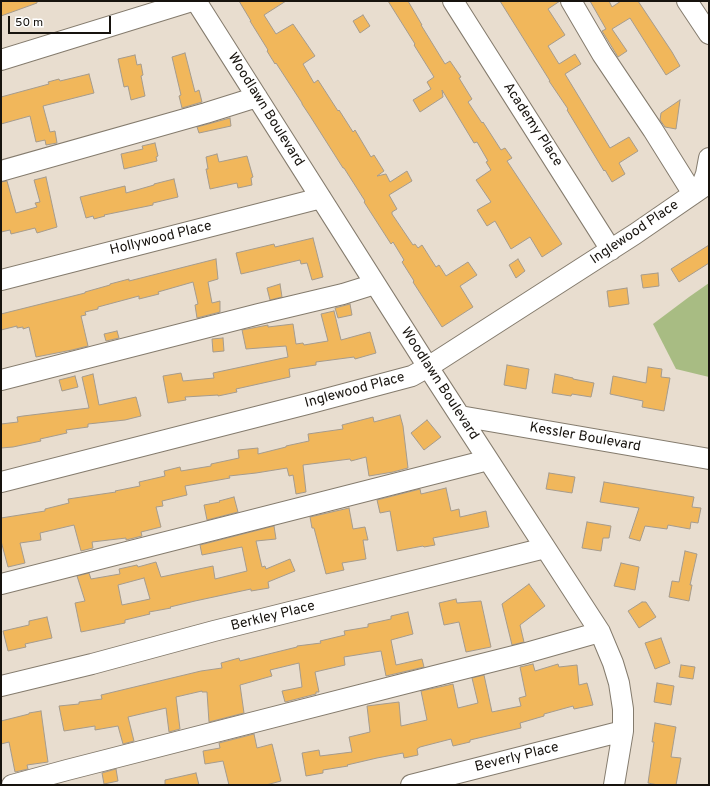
<!DOCTYPE html>
<html>
<head>
<meta charset="utf-8">
<style>
	body { margin:0 }
	#map { position:relative; width:710px; height:786px; overflow:hidden; background:#e8ddcf; font-family:Overpass,sans-serif }
	canvas { display:block }
	.frame { position:absolute; inset:0; border:2px solid #17130e; pointer-events:none }
	.scale { position:absolute; left:8px; top:16px; width:103px; height:18px; box-sizing:border-box; border:2px solid #17130e; border-top:0; padding-left:5px; font-size:12px; line-height:14px; white-space:nowrap; color:#17130e; -webkit-text-stroke:3px #fff; paint-order:stroke }
</style>
</head>
<body>
<div id="map">
<canvas width="710" height="786"></canvas>
<div class="frame"></div>
<div class="scale">50 m</div>
</div>
<script>
const g = document.querySelector('canvas').getContext('2d');
g.lineJoin = 'round';
function fill(path, color) {
  g.fillStyle = color;
  g.fill(path, 'evenodd');
}
function poly(rows) {
  const path = new Path2D();
  for (const r of rows) {
    path.moveTo(r[0], r[1]);
    for (let i = 2; i < r.length; i += 2) path.lineTo(r[i], r[i + 1]);
  }
  return path;
}
function stroke(path, color, width, dash) {
  g.strokeStyle = color;
  g.lineWidth = width;
  g.lineCap = dash ? 'butt' : 'round';
  g.setLineDash(dash || []);
  g.stroke(path);
}
function write(font, color, halo, rows, align = 'center') {
  g.font = font + ' Overpass,sans-serif';
  g.lineWidth = 4;
  g.setLineDash([]);
  g.textBaseline = 'middle';
  g.strokeStyle = halo;
  g.fillStyle = color;
  for (const [text, x, y, turn = 0] of rows) {
    g.save();
    g.translate(x, y);
    g.rotate((+turn || 0) * Math.PI / 180);
    g.textAlign = isNaN(turn) ? turn : align;
    if (halo) g.strokeText(text, 0, 0);
    g.fillText(text, 0, 0);
    g.restore();
  }
}
fill(poly([
	[709,283,709,377,676,369,653,324,689,297]
]), '#a8bc83');
const building = poly([
	[1,1,37,1,37,3,1,16,1,1],
	[239,1,286,1,264,15,276,34,293,24,315,56,303,64,314,83,318,80,338,111,339,110,353,132,355,130,371,157,374,155,384,171,377,176,386,174,390,182,407,171,412,181,389,195,397,209,392,212,392,214,413,245,415,244,418,248,422,245,436,267,439,265,446,276,468,262,477,275,460,286,473,307,442,327,413,282,414,281,402,262,404,260,393,242,391,244,364,202,365,201,344,168,343,168,310,116,302,104,302,103,276,63,275,64,267,51,268,50,250,21,251,21,239,1],
	[388,1,408,1,422,25,421,25,445,64,450,61,461,77,459,78,472,99,468,102,482,123,483,122,501,150,505,148,512,158,507,161,562,244,542,257,530,237,511,249,495,221,487,226,477,210,491,202,476,180,491,170,486,162,488,161,477,142,474,143,442,90,443,97,420,112,413,100,431,89,427,82,434,77,414,45,415,44,388,1],
	[500,1,560,1,548,9,565,35,548,46,559,64,575,54,581,64,565,74,610,148,629,137,638,151,619,163,625,174,612,182,605,170,604,171,567,110,568,109,549,81,550,81,500,1],
	[590,1,609,1,612,7,621,1,638,1,672,52,680,66,666,75,630,18,612,29,627,51,618,57,602,31,606,29,590,1],
	[363,15,370,26,360,33,353,21,363,15],
	[185,53,195,92,199,90,202,102,182,108,179,96,181,95,172,57,185,53],
	[135,55,137,65,141,64,143,75,141,76,145,96,131,100,128,86,124,87,118,59,135,55],
	[89,74,94,93,43,106,50,132,55,131,57,143,46,145,45,140,36,142,30,116,1,124,1,97,49,84,48,82,59,79,60,81,89,74],
	[680,100,676,129,665,127,660,120,661,113,680,100],
	[230,118,231,126,199,133,197,127,230,118],
	[155,143,158,156,156,157,157,161,124,169,121,154,143,149,142,146,155,143],
	[217,154,219,162,247,156,253,177,251,178,252,185,238,188,237,183,210,189,206,169,208,169,206,157,217,154],
	[46,177,57,227,37,233,35,228,11,234,10,230,1,232,1,182,7,181,16,213,37,207,35,203,40,202,34,180,46,177],
	[174,179,178,197,153,203,153,205,104,215,105,216,94,219,93,216,86,218,80,197,125,186,126,193,154,185,154,184,174,179],
	[313,238,323,277,312,280,307,263,301,264,300,260,241,274,236,253,274,244,275,247,313,238],
	[709,245,709,263,679,282,671,269,709,245],
	[216,259,218,279,208,282,212,303,220,301,220,312,197,318,195,305,198,304,193,282,158,292,159,294,139,299,139,296,98,307,98,309,85,312,86,315,81,316,88,346,72,350,36,357,29,327,23,329,23,327,17,328,17,326,1,330,1,314,85,293,85,292,110,285,110,284,129,279,129,281,216,259],
	[518,259,525,271,516,278,509,265,518,259],
	[658,273,659,286,643,288,641,275,658,273],
	[280,284,282,297,270,300,267,288,280,284],
	[627,288,629,304,609,307,607,291,627,288],
	[350,304,352,315,338,318,335,308,350,304],
	[334,311,341,340,370,332,376,353,355,359,354,357,316,362,316,365,289,369,290,377,236,389,237,392,218,396,218,395,185,397,186,400,168,403,163,376,181,373,183,381,214,378,213,373,288,357,286,346,246,349,242,330,268,325,268,327,293,324,296,344,303,343,304,345,328,341,321,314,334,311],
	[117,331,119,338,106,341,104,334,117,331],
	[223,338,224,351,213,352,212,339,223,338],
	[507,365,529,369,526,389,504,385,507,365],
	[648,367,662,369,661,377,670,378,664,411,642,407,643,401,610,394,613,376,646,383,648,367],
	[93,374,99,405,136,397,141,416,125,420,88,424,88,427,66,430,67,433,40,439,41,441,13,447,1,448,1,424,18,422,17,417,23,416,89,408,82,377,93,374],
	[555,374,573,378,573,379,594,383,591,397,572,394,571,396,552,393,555,374],
	[75,376,78,387,62,391,59,380,75,376],
	[400,415,403,426,408,468,393,472,369,476,366,457,351,461,350,459,303,465,306,492,296,494,293,475,289,476,287,468,256,473,229,476,230,478,185,486,187,495,162,501,163,506,156,507,161,527,141,532,142,536,126,540,126,538,92,542,93,548,81,551,74,525,40,533,41,540,20,543,25,563,8,567,1,541,1,518,45,511,45,509,69,503,68,499,116,492,115,491,140,486,139,482,165,476,164,471,180,467,181,471,211,466,211,464,239,458,238,450,258,448,258,454,286,447,286,446,309,441,308,434,343,429,342,425,373,417,374,422,400,415],
	[427,420,441,437,424,450,411,433,427,420],
	[549,473,575,477,572,493,546,489,549,473],
	[604,482,694,497,692,507,701,508,698,523,691,522,690,529,668,525,667,529,645,526,640,541,629,538,639,508,600,502,604,482],
	[446,488,451,511,459,509,460,517,486,511,489,527,433,538,435,545,424,547,423,546,397,551,390,511,380,513,377,500,420,489,421,494,446,488],
	[234,497,238,512,207,520,204,505,220,502,219,501,234,497],
	[349,508,353,529,365,527,368,540,363,540,366,559,342,563,344,570,326,574,314,528,312,528,310,517,349,508],
	[587,522,611,526,609,538,603,538,601,551,582,548,587,522],
	[274,526,276,539,256,541,262,567,265,566,266,569,290,559,295,571,268,582,269,588,251,591,251,589,195,601,170,607,171,608,149,612,150,614,125,620,125,623,81,632,75,603,85,601,77,576,89,573,91,579,120,574,119,569,137,565,138,567,156,562,161,577,213,566,215,579,247,571,242,547,202,555,200,545,274,526],
	[144,578,150,599,122,605,118,585,144,578],
	[685,551,697,554,690,585,692,585,689,601,669,597,672,581,679,582,685,551],
	[621,563,639,567,635,590,614,586,621,563],
	[529,584,545,606,520,625,524,642,512,645,502,604,529,584],
	[456,599,457,603,481,601,491,647,466,652,459,622,444,625,439,603,456,599],
	[642,602,646,602,656,617,639,628,628,611,642,602],
	[408,612,413,634,391,640,396,665,422,659,424,667,386,676,381,651,344,657,345,665,315,672,319,692,316,692,316,694,285,702,282,691,302,687,299,663,270,670,272,676,240,685,244,713,209,722,207,692,202,692,202,691,176,697,180,729,169,732,166,708,128,717,134,741,123,744,118,726,95,730,95,726,64,731,59,706,79,704,79,702,102,699,101,695,201,671,222,668,221,663,239,658,240,661,297,647,297,646,321,643,320,641,345,635,344,631,368,627,368,624,391,619,391,616,408,612],
	[47,617,52,638,25,644,26,647,8,651,3,631,29,625,29,621,47,617],
	[661,638,670,663,655,669,645,643,661,638],
	[533,664,535,671,558,664,559,667,577,665,579,685,587,683,593,705,574,709,573,706,544,714,544,716,520,723,521,728,470,740,470,742,453,746,451,739,420,747,417,749,418,755,404,758,403,753,377,758,347,765,348,766,323,770,323,773,306,776,302,753,319,750,320,756,352,752,349,737,370,732,367,706,399,702,401,726,427,720,421,691,453,684,458,708,478,703,472,678,484,675,492,712,521,706,519,698,526,696,520,667,533,664],
	[681,665,695,667,693,679,679,677,681,665],
	[657,683,674,686,671,705,654,702,657,683],
	[41,711,48,762,27,765,28,769,15,772,9,742,1,744,1,721,29,714,29,713,41,711],
	[655,723,676,727,671,757,681,758,676,785,658,785,648,783,654,742,652,742,655,723],
	[254,734,257,748,272,744,281,781,266,785,229,785,223,761,205,764,203,751,220,748,219,743,254,734],
	[116,769,118,781,104,784,102,773,116,769],
	[196,773,199,785,165,785,165,780,196,773]
]);
fill(building, '#f1b75b');
stroke(building, '#a59b8d', 1);
const minor = poly([
	[196,1,428,367,600,632,613,663,619,683,623,709,623,731,614,785],
	[453,1,611,250],
	[571,1,602,54,653,130,693,194,703,182,706,174,709,158],
	[687,1,709,34],
	[1,60,192,1],
	[1,171,206,113,257,97],
	[1,280,321,198],
	[1,380,259,314,343,294,375,284],
	[460,416,709,459],
	[1,482,307,404,412,376,428,367,635,234,709,183],
	[1,584,488,460],
	[1,686,92,664,214,631,545,548],
	[12,785,67,770,407,683,526,653,600,632],
	[411,785,623,731]
]);
stroke(minor, '#847b6d', 22);
stroke(minor, '#fff', 20);
write('14px', '#17130e', '#fff', [
	["Woodlawn Boulevard",265,110,58],
	["Academy Place",532,125,57],
	["Inglewood Place",635,233,-34],
	["Hollywood Place",161,239,-14],
	["Woodlawn Boulevard",439,384,57],
	["Inglewood Place",355,391,-15],
	["Kessler Boulevard",585,438,10],
	["Berkley Place",273,617,-14],
	["Beverly Place",517,758,-14]
]);
</script>
</body>
</html>
